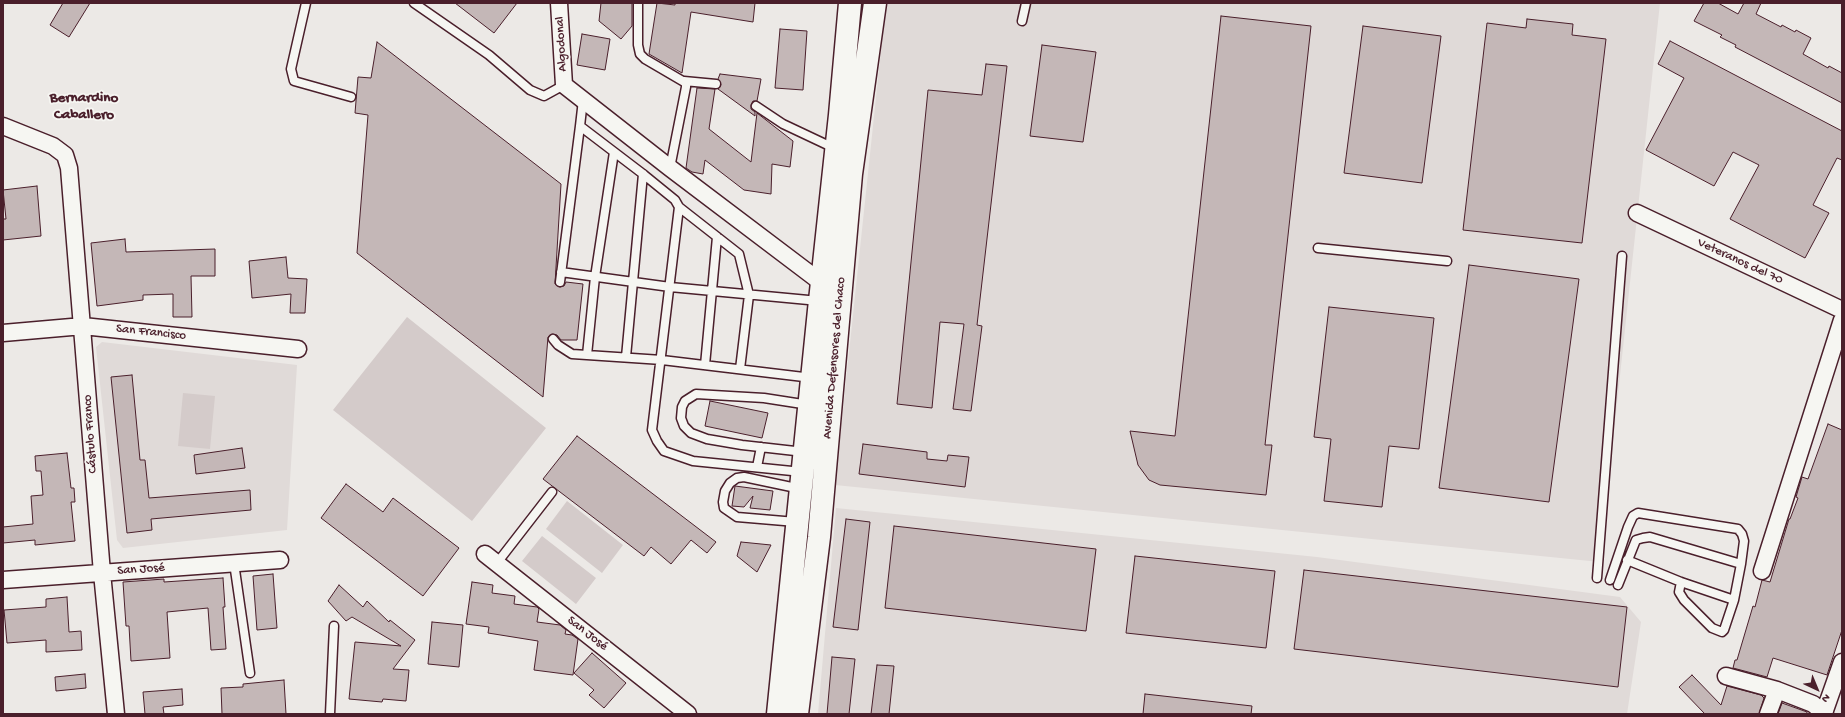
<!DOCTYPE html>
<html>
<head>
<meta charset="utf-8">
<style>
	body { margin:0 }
	#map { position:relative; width:1845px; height:717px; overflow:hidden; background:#ece9e6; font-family:"Gochi Hand",sans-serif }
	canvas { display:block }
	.frame { position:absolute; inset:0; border:4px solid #4a1f2b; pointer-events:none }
	.north { position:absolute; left:1797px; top:669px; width:40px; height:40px; -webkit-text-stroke:3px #f6f6f2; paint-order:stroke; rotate:136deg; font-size:11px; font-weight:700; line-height:16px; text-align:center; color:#4a1f2b }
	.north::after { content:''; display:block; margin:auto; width:14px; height:18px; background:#4a1f2b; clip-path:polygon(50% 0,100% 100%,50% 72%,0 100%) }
</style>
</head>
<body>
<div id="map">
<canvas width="1845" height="717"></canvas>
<div class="frame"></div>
<div class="north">N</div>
</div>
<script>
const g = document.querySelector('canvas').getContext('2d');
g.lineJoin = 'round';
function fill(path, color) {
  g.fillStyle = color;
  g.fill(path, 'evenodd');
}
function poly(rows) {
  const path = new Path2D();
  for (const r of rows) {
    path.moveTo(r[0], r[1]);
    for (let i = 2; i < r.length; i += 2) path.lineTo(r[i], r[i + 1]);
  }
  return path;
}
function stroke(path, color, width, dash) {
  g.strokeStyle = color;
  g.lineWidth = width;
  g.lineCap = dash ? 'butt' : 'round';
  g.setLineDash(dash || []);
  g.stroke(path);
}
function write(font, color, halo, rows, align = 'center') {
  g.font = font + ' "Gochi Hand",sans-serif';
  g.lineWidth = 3.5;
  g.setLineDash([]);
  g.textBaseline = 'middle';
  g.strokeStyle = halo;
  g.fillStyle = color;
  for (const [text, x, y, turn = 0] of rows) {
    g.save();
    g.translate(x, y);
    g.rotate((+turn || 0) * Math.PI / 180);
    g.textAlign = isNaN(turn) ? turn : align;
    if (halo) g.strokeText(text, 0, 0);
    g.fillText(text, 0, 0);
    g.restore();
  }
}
fill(poly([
	[886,3,1660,3,1600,562,835,485],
	[102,342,297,365,287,530,123,548,117,540,96,347],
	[836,508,1317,557,1620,597,1641,622,1627,714,818,714]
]), '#e0dad8');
fill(poly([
	[407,317,546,428,472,521,333,410],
	[183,393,215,396,210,449,178,446],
	[567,501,623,545,602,573,546,529],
	[542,536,596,578,576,604,522,561]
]), '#d4cbca');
const building = poly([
	[63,3,90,3,69,37,50,25,63,3],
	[455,3,517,3,494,33,455,3],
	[601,3,632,3,632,26,621,39,599,21,601,3],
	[657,3,675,5,675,3,755,3,753,22,691,12,682,73,649,54,657,3],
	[1704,3,1718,3,1738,14,1744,3,1761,3,1756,14,1781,27,1782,25,1795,32,1796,30,1811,38,1803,54,1828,68,1829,66,1842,73,1842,103,1735,47,1736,45,1720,37,1722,35,1694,21,1704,3],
	[1221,16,1311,26,1265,445,1272,445,1266,495,1160,485,1149,480,1138,465,1130,431,1175,436,1221,16],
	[1527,19,1573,24,1572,35,1606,39,1582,243,1463,230,1487,23,1526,28,1527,19],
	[1363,26,1441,36,1422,183,1344,173,1363,26],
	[780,29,807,31,803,90,775,88,780,29],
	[582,34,610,39,605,70,577,65,582,34],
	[1670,41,1842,131,1842,160,1837,158,1813,205,1829,213,1805,258,1730,219,1759,165,1733,152,1714,186,1646,150,1684,78,1658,64,1670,41],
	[377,42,561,184,555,284,560,287,564,286,566,282,583,284,577,340,561,340,557,335,552,334,548,337,543,397,357,253,368,115,355,113,358,77,371,78,377,42],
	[1042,45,1096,52,1083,142,1030,136,1042,45],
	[986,64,1007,66,977,325,982,326,971,411,953,409,964,324,940,322,932,408,897,404,928,90,982,95,986,64],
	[720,74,761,79,757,101,753,101,751,105,751,109,755,112,755,116,718,89,721,85,718,79,720,74],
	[697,88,715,89,709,129,751,162,757,113,793,141,790,167,772,164,771,194,744,190,705,160,703,174,692,172,686,168,697,88],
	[37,186,41,236,3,240,3,219,6,219,3,190,37,186],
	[125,239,126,252,215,249,215,276,191,276,192,317,173,317,173,294,143,295,143,300,97,306,91,243,125,239],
	[286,257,288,278,307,279,305,313,290,313,291,294,252,298,249,261,286,257],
	[1469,265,1579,279,1549,502,1439,488,1469,265],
	[1329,307,1434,318,1419,449,1389,446,1382,507,1324,501,1331,439,1314,437,1329,307],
	[132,375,140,460,145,460,149,498,250,490,251,510,151,519,152,530,127,533,111,377,132,375],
	[710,401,768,413,762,438,705,426,710,401],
	[1828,424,1842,430,1842,630,1827,675,1773,658,1767,677,1733,668,1735,660,1737,660,1753,606,1755,607,1762,580,1770,582,1789,519,1790,519,1798,498,1796,497,1802,477,1808,479,1828,424],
	[577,436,716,542,707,553,691,540,671,564,651,547,644,556,543,479,577,436],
	[863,444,927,452,927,459,947,461,948,455,969,457,965,487,859,474,863,444],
	[242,448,245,468,196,474,194,455,242,448],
	[67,453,71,488,74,488,75,502,71,502,75,541,35,545,35,540,3,543,3,527,33,524,31,496,43,495,41,471,36,471,35,456,67,453],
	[346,484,383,512,393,498,459,548,423,596,321,518,346,484],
	[735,486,773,491,770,510,750,508,753,496,744,507,732,506,735,486],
	[846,519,870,522,858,630,833,627,846,519],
	[894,526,1096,549,1086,631,885,608,894,526],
	[741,542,771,545,757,572,737,556,741,542],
	[1135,556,1275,571,1266,648,1126,633,1135,556],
	[1304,570,1627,607,1618,687,1294,649,1304,570],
	[273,574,277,628,257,630,253,576,273,574],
	[223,578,225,607,223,607,226,649,211,650,208,608,167,612,170,658,131,661,129,626,126,626,123,582,164,579,164,582,223,578],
	[472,582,493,585,492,593,515,596,514,604,537,607,539,609,537,622,560,625,566,630,565,634,572,635,578,639,573,675,534,670,538,641,488,633,489,627,466,624,472,582],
	[339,585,363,607,367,601,389,622,390,620,415,640,393,669,409,670,406,701,383,699,382,702,349,699,355,642,401,646,352,617,346,621,328,601,339,585],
	[67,597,69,632,81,631,82,650,46,652,46,640,7,643,4,610,46,607,46,599,67,597],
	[432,622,463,625,459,667,428,664,432,622],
	[592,653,626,683,604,708,589,695,594,690,574,673,592,653],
	[832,657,855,659,849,714,827,714,832,657],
	[877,665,894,666,889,714,871,714,877,665],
	[85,674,86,688,56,691,55,677,85,674],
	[1692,675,1721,705,1727,686,1761,695,1764,698,1759,714,1705,714,1679,687,1692,675],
	[284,680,286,714,222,714,221,688,243,687,243,684,284,680],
	[182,689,183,705,163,707,164,714,145,714,143,692,182,689],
	[1145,694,1252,706,1251,714,1143,714,1145,694],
	[1782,703,1807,712,1807,714,1778,714,1782,703]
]);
fill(building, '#c4b7b7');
stroke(building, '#4a1f2b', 1);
const service = poly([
	[306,3,291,69,294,81,351,97],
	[414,3,489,55,530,90,544,96,564,85],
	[638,3,638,45,640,54,645,59,686,83,686,87,670,168],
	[1022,21,1026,3],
	[684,81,716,84],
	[583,100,580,126,643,174,675,200,679,207,652,430,657,441,664,451,693,461,802,472],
	[756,106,783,124,836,149],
	[679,207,739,254,749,295,740,369],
	[1318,248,1447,261],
	[561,272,670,287,819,301],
	[560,282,580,126],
	[553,339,558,345,572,354,662,360,812,378],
	[587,355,595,277,614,152],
	[626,357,643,174],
	[705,365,717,237],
	[804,452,742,445,707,439,691,433,684,426,681,418,682,407,685,401,696,394,764,398,809,405],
	[757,467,761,447],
	[796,522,737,517,724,508,723,502,725,491,730,483,737,478,744,477,801,489],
	[1627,560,1681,582,1734,600],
	[234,563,250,673],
	[497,563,552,492],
	[1597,578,1622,256],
	[1610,580,1628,527,1633,516,1638,513,1738,529,1742,534,1744,541,1741,564,1734,600,1724,630,1722,632,1712,628,1684,600,1679,592,1681,582],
	[1618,585,1636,540,1643,538,1650,537,1741,564],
	[330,714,334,626]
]);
const minor = poly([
	[559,3,564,85,670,168,822,283],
	[3,126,53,146,65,155,69,168,102,573,116,714],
	[1637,213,1842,310],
	[3,333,83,326,298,349],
	[485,554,688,714],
	[1762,571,1842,320],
	[3,580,280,560],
	[1726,676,1777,690,1813,704,1825,714],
	[1824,713,1842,662],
	[1768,714,1777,690]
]);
const trunk = poly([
	[778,714,819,310,840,115,850,3],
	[797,714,819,537,851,174,875,3]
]);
stroke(service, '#4a1f2b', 11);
stroke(minor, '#4a1f2b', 19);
stroke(trunk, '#4a1f2b', 25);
stroke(service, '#f6f6f2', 8);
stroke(minor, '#f6f6f2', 16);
stroke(trunk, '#f6f6f2', 22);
write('13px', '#4a1f2b', '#f6f6f2', [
	["Algodonal",562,44,-93],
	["Veteranos del 70",1740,262,25],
	["San Francisco",151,333,6],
	["Avenida Defensores del Chaco",835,358,-85],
	["Cástulo Franco",91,434,-94],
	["San José",141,570,-4],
	["San José",587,634,38]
]);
write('bold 15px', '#4a1f2b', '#f6f6f2', [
	["Bernardino",84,99],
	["Caballero",84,116]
]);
</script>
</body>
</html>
